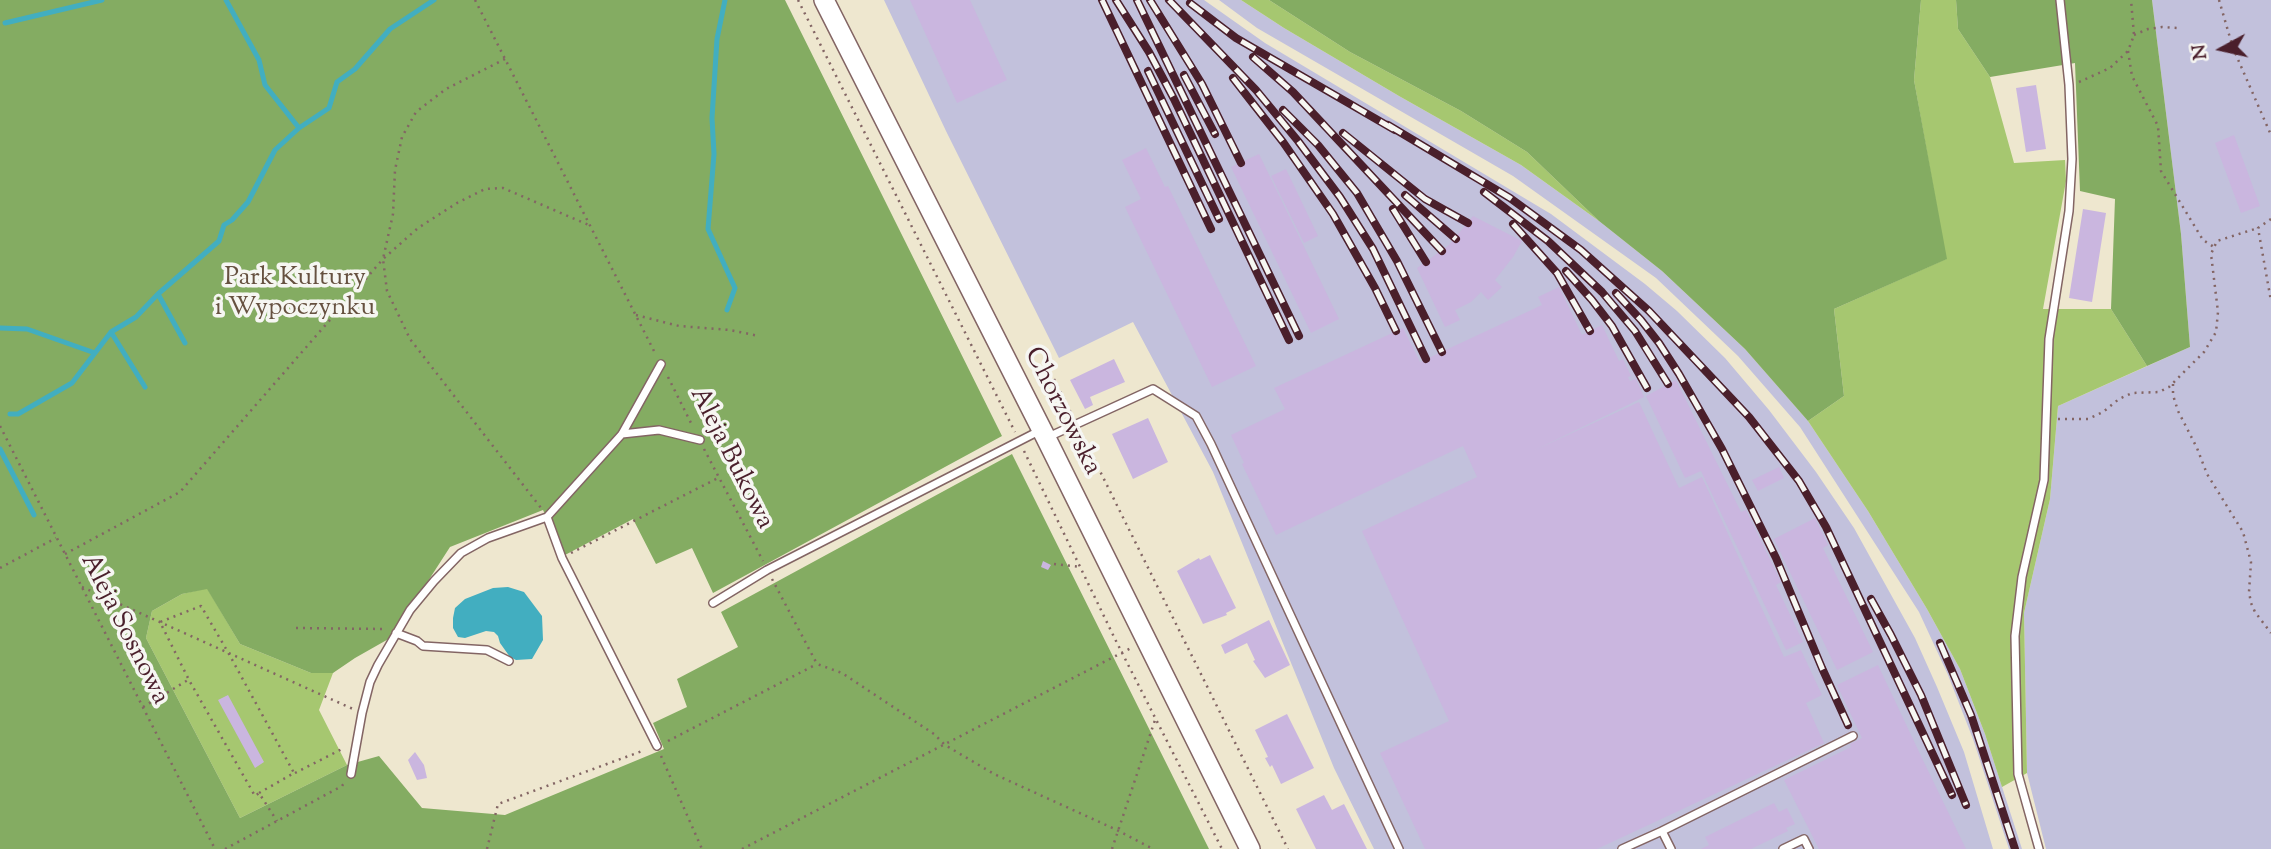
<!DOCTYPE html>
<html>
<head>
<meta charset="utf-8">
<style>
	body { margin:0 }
	#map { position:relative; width:2271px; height:849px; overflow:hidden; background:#eee7cf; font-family:"Sorts Mill Goudy",serif }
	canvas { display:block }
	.north { position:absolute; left:2187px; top:14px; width:70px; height:70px; -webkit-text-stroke:5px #f6f6f2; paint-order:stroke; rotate:262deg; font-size:19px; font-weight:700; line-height:28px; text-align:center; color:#4a1f2b }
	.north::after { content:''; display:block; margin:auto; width:24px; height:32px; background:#4a1f2b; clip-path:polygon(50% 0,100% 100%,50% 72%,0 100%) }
</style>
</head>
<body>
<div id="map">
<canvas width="2271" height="849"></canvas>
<div class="north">N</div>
</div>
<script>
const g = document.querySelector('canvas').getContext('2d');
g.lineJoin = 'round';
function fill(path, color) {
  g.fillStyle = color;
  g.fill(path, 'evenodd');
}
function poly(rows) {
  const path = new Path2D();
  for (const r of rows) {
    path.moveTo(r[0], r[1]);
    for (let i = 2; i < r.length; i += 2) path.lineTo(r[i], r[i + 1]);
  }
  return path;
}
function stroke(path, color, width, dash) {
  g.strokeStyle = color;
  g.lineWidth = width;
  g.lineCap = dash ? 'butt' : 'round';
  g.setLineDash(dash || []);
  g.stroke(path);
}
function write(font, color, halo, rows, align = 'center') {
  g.font = font + ' "Sorts Mill Goudy",serif';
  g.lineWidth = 7;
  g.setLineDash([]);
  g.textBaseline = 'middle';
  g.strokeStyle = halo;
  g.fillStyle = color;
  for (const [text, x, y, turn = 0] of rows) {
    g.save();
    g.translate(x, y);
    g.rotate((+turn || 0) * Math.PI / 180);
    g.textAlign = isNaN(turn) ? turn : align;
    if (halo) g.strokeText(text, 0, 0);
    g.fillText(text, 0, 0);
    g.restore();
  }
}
fill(poly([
	[884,0,1204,0,1265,43,1551,214,1645,284,1677,311,1725,358,1769,410,1816,472,1854,528,1915,638,1937,687,1964,752,1993,849,1374,849,1334,768,1213,472,1133,322,1059,358,946,131],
	[1219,0,1241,0,1284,28,1399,96,1521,165,1599,221,1662,271,1745,349,1808,421,1868,511,1927,609,1960,669,1985,734,2022,849,2009,849,1973,739,1948,675,1919,612,1800,427,1738,356,1656,278,1513,176,1257,28],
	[2152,0,2271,0,2271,849,2046,849,2027,773,2024,613,2050,499,2058,406,2190,347,2181,234]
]), '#c2c1dc');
fill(poly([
	[1241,0,1269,0,1350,52,1461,111,1527,152,1599,221,1521,165,1399,96,1284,28],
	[1921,0,1956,0,1958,29,1990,77,2014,163,2065,160,2066,181,2043,309,2111,309,2147,366,2058,406,2050,499,2024,613,2027,773,2002,787,1985,734,1960,669,1927,609,1868,511,1808,421,1844,396,1834,309,1946,259,1914,80],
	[207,588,240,644,311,673,333,673,319,710,347,765,240,818,146,638,152,611,182,594]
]), '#a6c770');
fill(poly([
	[0,0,785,0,1002,436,713,593,692,548,656,564,633,519,565,555,543,510,450,547,392,637,355,658,333,673,311,673,240,644,207,589,182,594,152,611,146,638,240,818,347,765,379,756,422,808,505,815,664,749,653,723,687,707,677,679,738,647,721,612,1012,454,1209,849,0,849],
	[1269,0,1921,0,1914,80,1947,259,1834,309,1844,396,1808,421,1745,349,1662,271,1599,221,1527,152,1461,111,1350,52],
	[1956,0,2152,0,2181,234,2190,347,2147,366,2111,309,2115,199,2080,191,2075,63,1990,77,1958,29]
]), '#84ac62');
fill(poly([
	[508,587,524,592,542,616,543,640,532,659,516,660,510,657,500,643,498,636,494,632,486,631,465,638,458,637,453,628,453,618,455,608,465,599,493,588]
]), '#42aec0');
stroke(poly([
	[226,0,259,60,265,85,299,128],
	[725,0,717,39,712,118,714,154,708,229,735,288,727,310],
	[5,23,102,0],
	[158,294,185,343],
	[0,328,27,329,95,353],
	[111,332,145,387],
	[10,414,18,414,72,383,111,332,136,317,158,294,219,241,224,225,232,220,248,202,275,150,299,128,329,108,337,82,355,69,390,29,434,0],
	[0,449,34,515]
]), '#42aec0', 5);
fill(poly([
	[910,0,970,0,1007,80,957,103],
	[2036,85,2046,149,2026,152,2016,88],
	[2234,135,2260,206,2241,213,2215,143],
	[1146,148,1165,187,1168,186,1256,366,1212,387,1125,207,1141,199,1122,160],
	[1259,154,1339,319,1311,333,1231,167],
	[1286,169,1318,236,1304,243,1271,176],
	[2083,209,2106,213,2092,302,2069,298],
	[1473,216,1522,241,1513,257,1495,280,1502,287,1488,300,1481,292,1471,302,1455,310,1460,320,1445,327,1417,268,1449,245],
	[1559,287,1582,335,1602,325,1619,361,1623,359,1631,376,1628,377,1630,381,1636,379,1644,397,1533,451,1639,402,1679,488,1702,477,1784,657,1801,650,1822,695,1806,703,1824,743,1597,849,1425,849,1380,753,1449,721,1362,531,1477,477,1463,446,1276,535,1242,464,1244,463,1231,435,1285,409,1274,388,1403,328,1420,362,1542,305,1538,297],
	[1114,359,1125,382,1090,397,1093,405,1085,409,1070,380],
	[1676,380,1741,512,1746,510,1781,582,1776,585,1803,642,1786,650,1701,471,1685,478,1646,396],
	[1148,418,1168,462,1133,479,1112,434],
	[1779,467,1784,478,1758,491,1752,480],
	[1815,518,1828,545,1823,548,1873,652,1837,670,1774,539],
	[1210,555,1236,608,1226,613,1227,615,1203,624,1177,571,1199,558,1200,560],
	[1043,561,1051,565,1048,570,1041,567],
	[1269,620,1290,665,1265,678,1253,661,1255,660,1247,643,1225,654,1221,645],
	[1878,665,1921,756,1966,849,1819,849,1784,780,1851,747,1850,744,1862,738,1837,685],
	[228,695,264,762,255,768,218,700],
	[1287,714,1314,768,1281,784,1272,765,1270,767,1265,758,1268,757,1255,730],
	[415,752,424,765,427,778,417,780,408,760],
	[1324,795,1332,810,1344,804,1367,849,1316,849,1296,809],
	[1774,803,1779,812,1787,808,1795,824,1786,828,1788,831,1751,849,1701,849,1709,845,1705,837]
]), '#cab6df');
const lane = poly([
	[622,434,659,430,700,440],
	[1046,438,1153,389,1196,416,1211,444,1399,849],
	[547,517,562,558,657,746],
	[713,603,767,570,1041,430],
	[396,633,417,641,423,646,487,650,509,661],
	[351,774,362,713,370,682,378,665,410,610,434,581,461,553,488,538,547,517,622,434,661,364],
	[1662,831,1853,736],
	[1622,849,1662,831,1671,849],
	[1783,849,1804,839,1809,849],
	[2039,849,2018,774,2015,636,2022,577,2044,480,2049,339,2069,211,2072,159,2069,85,2060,0]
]);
const secondary = poly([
	[824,0,1046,438,1250,849]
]);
stroke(lane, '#836564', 10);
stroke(secondary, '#836564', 22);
stroke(poly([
	[475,0,655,353],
	[798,0,1015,432],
	[2219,0,2233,48,2271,135],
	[2134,35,2148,29,2162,27,2177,28],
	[2128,51,2132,76,2158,126,2161,171,2203,240,2214,247],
	[505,59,446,89,416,112,402,137,395,170,393,214,383,259,387,291,410,339,541,508],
	[2079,82,2110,68,2128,51,2134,35,2131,0],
	[2271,219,2258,228,2271,301],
	[636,315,679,326,730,330,759,336],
	[668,377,693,427],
	[1054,379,1071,413],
	[2173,384,2173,395,2178,411,2197,448,2207,474,2243,532,2251,562,2249,592,2251,603,2255,612,2271,633],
	[2058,419,2088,419,2103,412,2119,399,2132,393,2159,392,2169,387,2204,352,2216,332,2218,312,2211,254,2217,241,2258,228],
	[0,426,215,849],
	[1082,435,1288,849],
	[704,449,763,561],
	[1024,451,1115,639,1222,849],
	[571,553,718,478],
	[65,554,180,492,383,259,418,228,457,203,485,189,503,188,591,226],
	[1054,564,1081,567],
	[0,568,56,538],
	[772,579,817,664,842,673,934,734,945,745,994,774,1117,830,1153,849],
	[82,587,353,709],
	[296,628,385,629],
	[143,707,188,680],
	[668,741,817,664],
	[661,756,702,849],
	[295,773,342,749],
	[259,793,294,773,229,654,201,606,160,622,189,680,255,796,259,793,277,821],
	[225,849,342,786,344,783],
	[487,849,498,804,645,750],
	[742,849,1131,648],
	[1112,849,1156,717]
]), '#836564', 2.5, [2, 5]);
stroke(lane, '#fff', 7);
stroke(secondary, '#fff', 19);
const rail = poly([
	[1102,0,1211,229],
	[1116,0,1149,52,1174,99,1289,340],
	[1137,0,1299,336],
	[1150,0,1202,84,1241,163],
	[1169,0,1256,90,1298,141,1340,197,1373,249,1426,359],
	[1190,3,1236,38,1395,130],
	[1253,57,1293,92,1442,251],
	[1148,71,1219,219],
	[1184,75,1215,134],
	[1233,78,1283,142,1333,214,1375,288,1396,331],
	[1283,110,1318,145,1357,193,1397,261,1442,352],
	[1388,125,1510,198,1581,250,1649,311,1749,417,1799,481,1826,527,1952,795],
	[1343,133,1425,199,1468,223],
	[1484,192,1548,241,1602,292,1635,331,1668,384],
	[1405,195,1456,239],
	[1393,209,1426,262],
	[1513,224,1557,273,1590,331],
	[1566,271,1592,300,1612,326,1647,388],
	[1616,293,1641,320,1659,343,1679,374,1722,449,1776,558,1822,668,1848,725],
	[1871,599,1891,635,1921,695,1966,805],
	[1940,643,1971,715,2015,849]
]);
stroke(rail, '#4a1f2b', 8);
stroke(rail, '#f6f6f2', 5, [16]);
write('26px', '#665140', '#f6f6f2', [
	["Park Kultury",295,280],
	["i Wypoczynku",295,310]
]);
write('26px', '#4a1f2b', '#f6f6f2', [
	["Chorzowska",1061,412,63],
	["Aleja Bukowa",730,459,63],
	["Aleja Sosnowa",123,630,63]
]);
</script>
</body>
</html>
